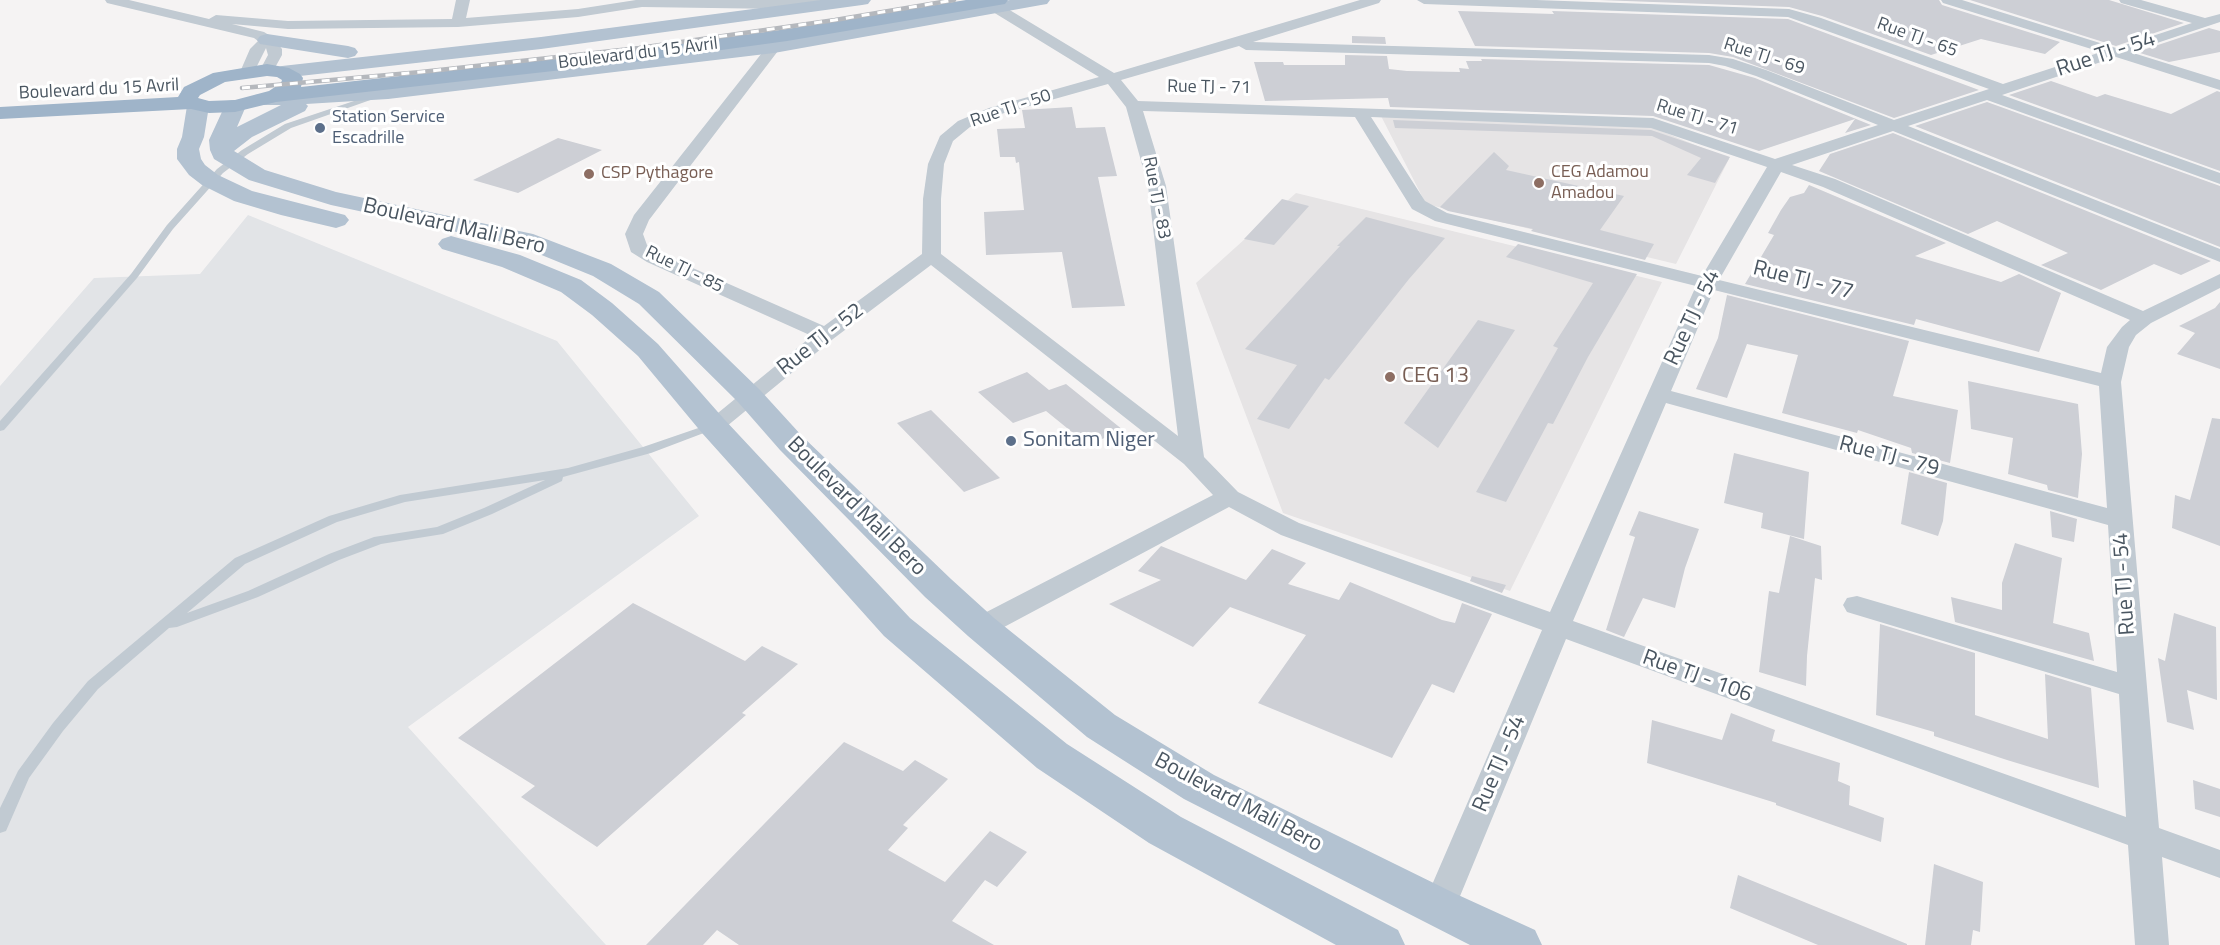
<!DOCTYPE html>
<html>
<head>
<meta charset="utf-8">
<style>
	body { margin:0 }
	canvas { display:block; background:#f5f3f3 }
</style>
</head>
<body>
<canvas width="2220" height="945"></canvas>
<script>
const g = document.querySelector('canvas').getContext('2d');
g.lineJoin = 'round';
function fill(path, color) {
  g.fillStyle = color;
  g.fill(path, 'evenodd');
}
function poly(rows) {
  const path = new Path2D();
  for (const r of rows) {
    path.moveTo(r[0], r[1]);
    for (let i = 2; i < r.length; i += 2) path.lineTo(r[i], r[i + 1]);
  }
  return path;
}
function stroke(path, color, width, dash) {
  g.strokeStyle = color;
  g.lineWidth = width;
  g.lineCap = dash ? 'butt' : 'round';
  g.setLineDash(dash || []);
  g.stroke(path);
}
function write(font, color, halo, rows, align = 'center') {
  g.font = font + ' "Titillium Web",sans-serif';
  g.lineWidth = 6;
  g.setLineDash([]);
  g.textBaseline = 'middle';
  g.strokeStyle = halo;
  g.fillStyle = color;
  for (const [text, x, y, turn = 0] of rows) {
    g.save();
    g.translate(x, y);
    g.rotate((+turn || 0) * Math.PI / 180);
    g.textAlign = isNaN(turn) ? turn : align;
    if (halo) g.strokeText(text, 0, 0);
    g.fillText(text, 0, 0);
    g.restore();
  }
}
fill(poly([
	[1381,116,1642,123,1729,159,1676,264,1426,204],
	[1296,193,1662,282,1510,591,1283,513,1196,283]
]), '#e6e4e5');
fill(poly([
	[248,215,557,341,699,516,408,727,606,945,0,945,0,386,94,278,200,274]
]), '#e2e4e7');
fill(poly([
	[1599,0,1939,0,1942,5,2060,42,2045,54,1981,39,1931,55,1822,16,1789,7],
	[1970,0,2109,0,2184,23,2116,46],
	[1458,11,1554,14,1552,11,1788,19,1979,90,1894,118,1733,57,1709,53,1475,46],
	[2209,28,2220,31,2220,52,2169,62,2137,52],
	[1352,36,1385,37,1386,44,1352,43],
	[1345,55,1387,56,1389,69,1407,71,1460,72,1459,68,1469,69,1466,61,1482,61,1481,59,1709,65,1755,78,1871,125,1845,133,1855,119,1759,151,1653,116,1390,107,1388,98,1265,101,1254,62,1283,62,1284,65,1345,65],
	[2051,81,2097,97,2105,94,2171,114,2217,91,2220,92,2220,171,2009,95],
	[1987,102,2220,186,2220,247,1915,126],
	[1072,107,1076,128,1105,127,1117,176,1098,177,1125,306,1072,308,1062,252,986,255,984,212,1024,210,1019,162,1016,163,1015,157,1000,157,997,129,1025,128,1022,110],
	[1393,120,1651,130,1730,157,1715,183,1687,175,1701,158,1652,136,1395,128],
	[1893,133,2211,261,2181,275,2154,264,2101,290,2041,265,2068,253,1997,221,1968,234,1819,171,1830,154],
	[558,138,602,150,518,193,473,180],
	[1494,152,1509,166,1506,170,1624,196,1600,230,1654,244,1645,260,1531,231,1533,229,1448,211,1440,207],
	[1809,185,1946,243,1915,256,2001,282,2019,274,2061,293,2039,352,1916,319,1914,325,1745,284,1774,235,1768,233,1781,210,1790,197,1804,193],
	[1282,199,1309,206,1274,245,1244,239],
	[1366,217,1445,238,1409,279,1329,380,1325,378,1289,429,1257,419,1297,365,1245,349,1340,246,1337,246],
	[1518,244,1637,274,1588,357,1553,424,1548,423,1506,502,1476,492,1558,348,1553,346,1593,283,1506,257],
	[1727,295,1909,341,1893,396,1958,410,1950,463,1912,453,1911,448,1858,430,1857,433,1782,413,1798,355,1747,344,1727,398,1696,389,1718,338],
	[2220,302,2220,369,2177,354,2195,333,2179,326,2215,308],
	[1478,320,1515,330,1438,448,1404,423],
	[1027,372,1049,390,1066,384,1123,430,1088,445,1046,411,1013,423,978,392],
	[1968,381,2078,404,2082,454,2078,498,2048,490,2047,485,2008,474,2013,438,1971,429],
	[931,410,1000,478,964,492,897,423],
	[2212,418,2220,419,2220,546,2172,528,2175,495,2190,500],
	[1734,453,1809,472,1804,539,1761,528,1763,513,1724,503],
	[1909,472,1947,483,1943,521,1938,536,1901,524],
	[1639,511,1699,529,1685,568,1675,608,1643,598,1624,637,1606,630,1635,537,1629,535],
	[2050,511,2077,519,2074,542,2052,537],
	[1790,536,1821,546,1822,580,1815,578,1807,656,1806,686,1759,672,1769,591,1779,593],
	[2015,543,2062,558,2053,623,2089,633,2094,661,1955,622,1951,597,2002,610,2002,583],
	[1161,546,1246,580,1272,549,1306,563,1288,584,1339,600,1350,582,1442,620,1455,623,1462,603,1492,614,1454,693,1432,684,1392,758,1258,703,1306,635,1230,607,1193,647,1109,604,1161,580,1138,571],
	[1472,576,1506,585,1502,593,1470,581],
	[633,603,745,661,762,646,798,664,742,713,746,715,597,847,521,797,535,786,458,738],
	[2174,613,2216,627,2217,700,2187,690,2194,730,2167,722,2158,658,2165,661],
	[1880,624,1975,653,1975,715,2048,739,2045,674,2091,688,2099,788,2007,760,1934,736,1934,732,1876,715],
	[1731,713,1775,730,1772,741,1840,763,1838,781,1850,786,1849,805,1884,818,1881,842,1776,805,1776,803,1647,763,1652,720,1722,740],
	[844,742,903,771,915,760,948,779,903,825,908,828,888,850,945,882,990,831,1027,852,997,887,985,880,952,921,994,945,739,945,717,930,703,945,646,945],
	[2193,780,2220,789,2220,817,2195,809],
	[1934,864,1983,882,1980,932,1973,930,1971,945,1925,945],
	[1738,875,1907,944,1907,945,1818,945,1730,908]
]), '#cdcfd5');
fill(poly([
	[372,95,379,97,291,128,248,154,223,173,173,229,137,278,4,430,0,431,0,421,131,274,167,225,217,169,242,150,285,124,372,95],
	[713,423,719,426,717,428,651,453,563,477,562,481,492,514,443,534,381,544,339,560,258,597,177,627,169,628,98,689,63,731,29,778,6,831,0,833,0,808,18,771,53,723,88,681,235,558,329,516,400,495,568,468,643,447,713,423],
	[545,480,484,508,437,527,374,537,329,554,248,591,187,613,245,564,337,522,405,502,545,480]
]), '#c1cad2');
fill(poly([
	[105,0,129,0,209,19,216,15,288,21,452,19,456,0,470,0,466,18,578,9,636,0,839,0,832,4,781,9,642,7,578,17,458,27,288,29,232,24,264,32,272,37,282,49,282,55,272,73,262,73,260,70,268,55,266,48,254,72,247,76,240,72,250,49,258,41,254,38,107,3,105,0],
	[1360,0,1381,0,1379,3,1253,42,1709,55,1733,59,1766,70,1894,120,1989,89,1788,17,1424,4,1417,0,1536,0,1789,9,1821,18,2003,84,2101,52,1943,3,1941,0,1962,0,2116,48,2192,23,2121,3,2119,0,2141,0,2205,18,2220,14,2220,22,2130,52,2220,80,2220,90,2116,57,2002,95,2220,173,2220,184,1987,100,1908,126,2220,249,2220,262,1893,131,1792,165,1835,179,2143,311,2220,274,2220,288,2151,323,2136,335,2129,347,2121,382,2159,828,2220,850,2220,878,2162,857,2169,945,2135,945,2128,845,1566,639,1451,918,1439,923,1427,918,1422,908,1542,630,1281,535,1229,507,991,634,981,637,971,634,967,627,971,620,1213,495,1184,464,931,265,833,339,721,431,713,433,705,431,702,426,812,336,647,262,631,252,625,234,634,215,769,44,779,44,781,47,649,220,643,234,647,245,661,254,824,326,922,254,923,199,928,164,940,136,958,121,989,108,1099,77,993,12,991,9,993,6,1003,6,1114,73,1360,0],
	[1239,46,1246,50,1709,63,1725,66,1756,76,1878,125,1775,159,1653,118,1138,101,1121,80,1239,46],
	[1108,84,1126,107,1148,186,1178,436,941,254,941,199,944,164,953,141,970,127,1001,114,1108,84],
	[1143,111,1355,117,1412,209,1435,221,1696,286,1550,612,1299,523,1238,492,1204,457,1166,186,1143,111],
	[1371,117,1651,128,1767,167,1702,276,1447,213,1425,201,1371,117],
	[1781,172,1823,187,2130,320,2122,327,2107,347,2101,373,1719,280,1781,172],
	[1714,290,2099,386,2107,508,1671,391,1714,290],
	[1666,403,2108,525,2117,672,1857,596,1847,598,1843,605,1847,612,2119,694,2126,817,1573,621,1666,403]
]), '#c1cad2');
fill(poly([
	[821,0,871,0,868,4,862,5,541,49,282,78,275,76,272,72,275,68,282,66,541,37,821,0],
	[1010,0,1050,0,1047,4,1041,5,774,53,388,99,306,104,308,106,305,111,252,137,234,151,265,170,336,192,533,234,611,264,659,292,760,390,802,436,951,579,994,618,1115,715,1214,775,1456,894,1535,930,1542,945,1470,945,1184,799,1087,737,968,636,925,597,780,450,738,402,639,304,593,276,517,245,331,205,249,180,214,159,210,150,209,140,227,101,235,100,243,101,246,106,237,127,281,105,255,105,252,100,255,95,263,94,388,87,774,41,1010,0],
	[267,34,348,46,355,48,358,52,355,56,348,58,260,44,257,40,260,36,267,34],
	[198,100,206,101,209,106,204,137,199,149,201,159,205,165,218,175,252,191,345,215,349,220,345,225,336,228,281,215,234,201,202,185,189,175,177,159,177,149,182,137,187,106,190,101,198,100],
	[451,236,520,255,581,280,612,303,658,344,724,419,910,618,1067,744,1181,817,1398,930,1405,945,1336,945,1149,843,1037,768,884,636,702,433,638,356,592,315,561,292,502,267,442,249,438,244,442,239,451,236]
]), '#b3c2d1');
fill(poly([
	[966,0,1008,0,1005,4,999,5,787,41,634,62,276,102,235,112,209,113,191,109,0,119,0,107,178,97,184,87,213,73,267,64,289,68,300,74,303,78,301,87,634,50,787,29,966,0],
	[267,76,277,77,282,80,281,83,269,91,235,100,209,101,198,98,200,95,225,82,267,76]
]), '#9fb4c9');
const rail = poly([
	[242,88,421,72,639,48,835,20,954,0]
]);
stroke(rail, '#b5b8bd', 4.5);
stroke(rail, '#fff', 3, [8]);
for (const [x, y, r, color] of [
	[320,128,6,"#5c6f8a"],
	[589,174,6,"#8d6e63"],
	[1539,183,6,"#8d6e63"],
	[1390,377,6,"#8d6e63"],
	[1011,441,6,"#5c6f8a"]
]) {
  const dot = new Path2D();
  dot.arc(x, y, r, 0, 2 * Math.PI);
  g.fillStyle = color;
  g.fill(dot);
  stroke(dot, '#fff', 2);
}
write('18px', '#4a5661', '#fff', [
	["Rue TJ - 65",1917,38,20],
	["Boulevard du 15 Avril",638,54,-7],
	["Rue TJ - 69",1764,57,18],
	["Rue TJ - 71",1209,88,1],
	["Boulevard du 15 Avril",99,90,-3],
	["Rue TJ - 50",1011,109,-19],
	["Rue TJ - 71",1697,118,17],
	["Rue TJ - 83",1156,198,79],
	["Rue TJ - 85",684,270,26]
]);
write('18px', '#4e5e75', '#fff', [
	["Station Service",332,118],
	["Escadrille",332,139]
], 'left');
write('18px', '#785e54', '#fff', [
	["CEG Adamou",1551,173],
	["Amadou",1551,194],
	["CSP Pythagore",601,174]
], 'left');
write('22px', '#4a5661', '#fff', [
	["Rue TJ - 54",2106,55,-18],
	["Boulevard Mali Bero",454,227,13],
	["Rue TJ - 77",1803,281,14],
	["Rue TJ - 54",1693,318,-65],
	["Rue TJ - 52",821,340,-38],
	["Rue TJ - 79",1889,457,15],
	["Boulevard Mali Bero",856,507,45],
	["Rue TJ - 54",2125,584,-94],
	["Rue TJ - 106",1697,677,20],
	["Rue TJ - 54",1500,764,-67],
	["Boulevard Mali Bero",1238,803,28]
]);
write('22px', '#785e54', '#fff', [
	["CEG 13",1402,377]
], 'left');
write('22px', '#4e5e75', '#fff', [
	["Sonitam Niger",1023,441]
], 'left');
</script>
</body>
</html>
